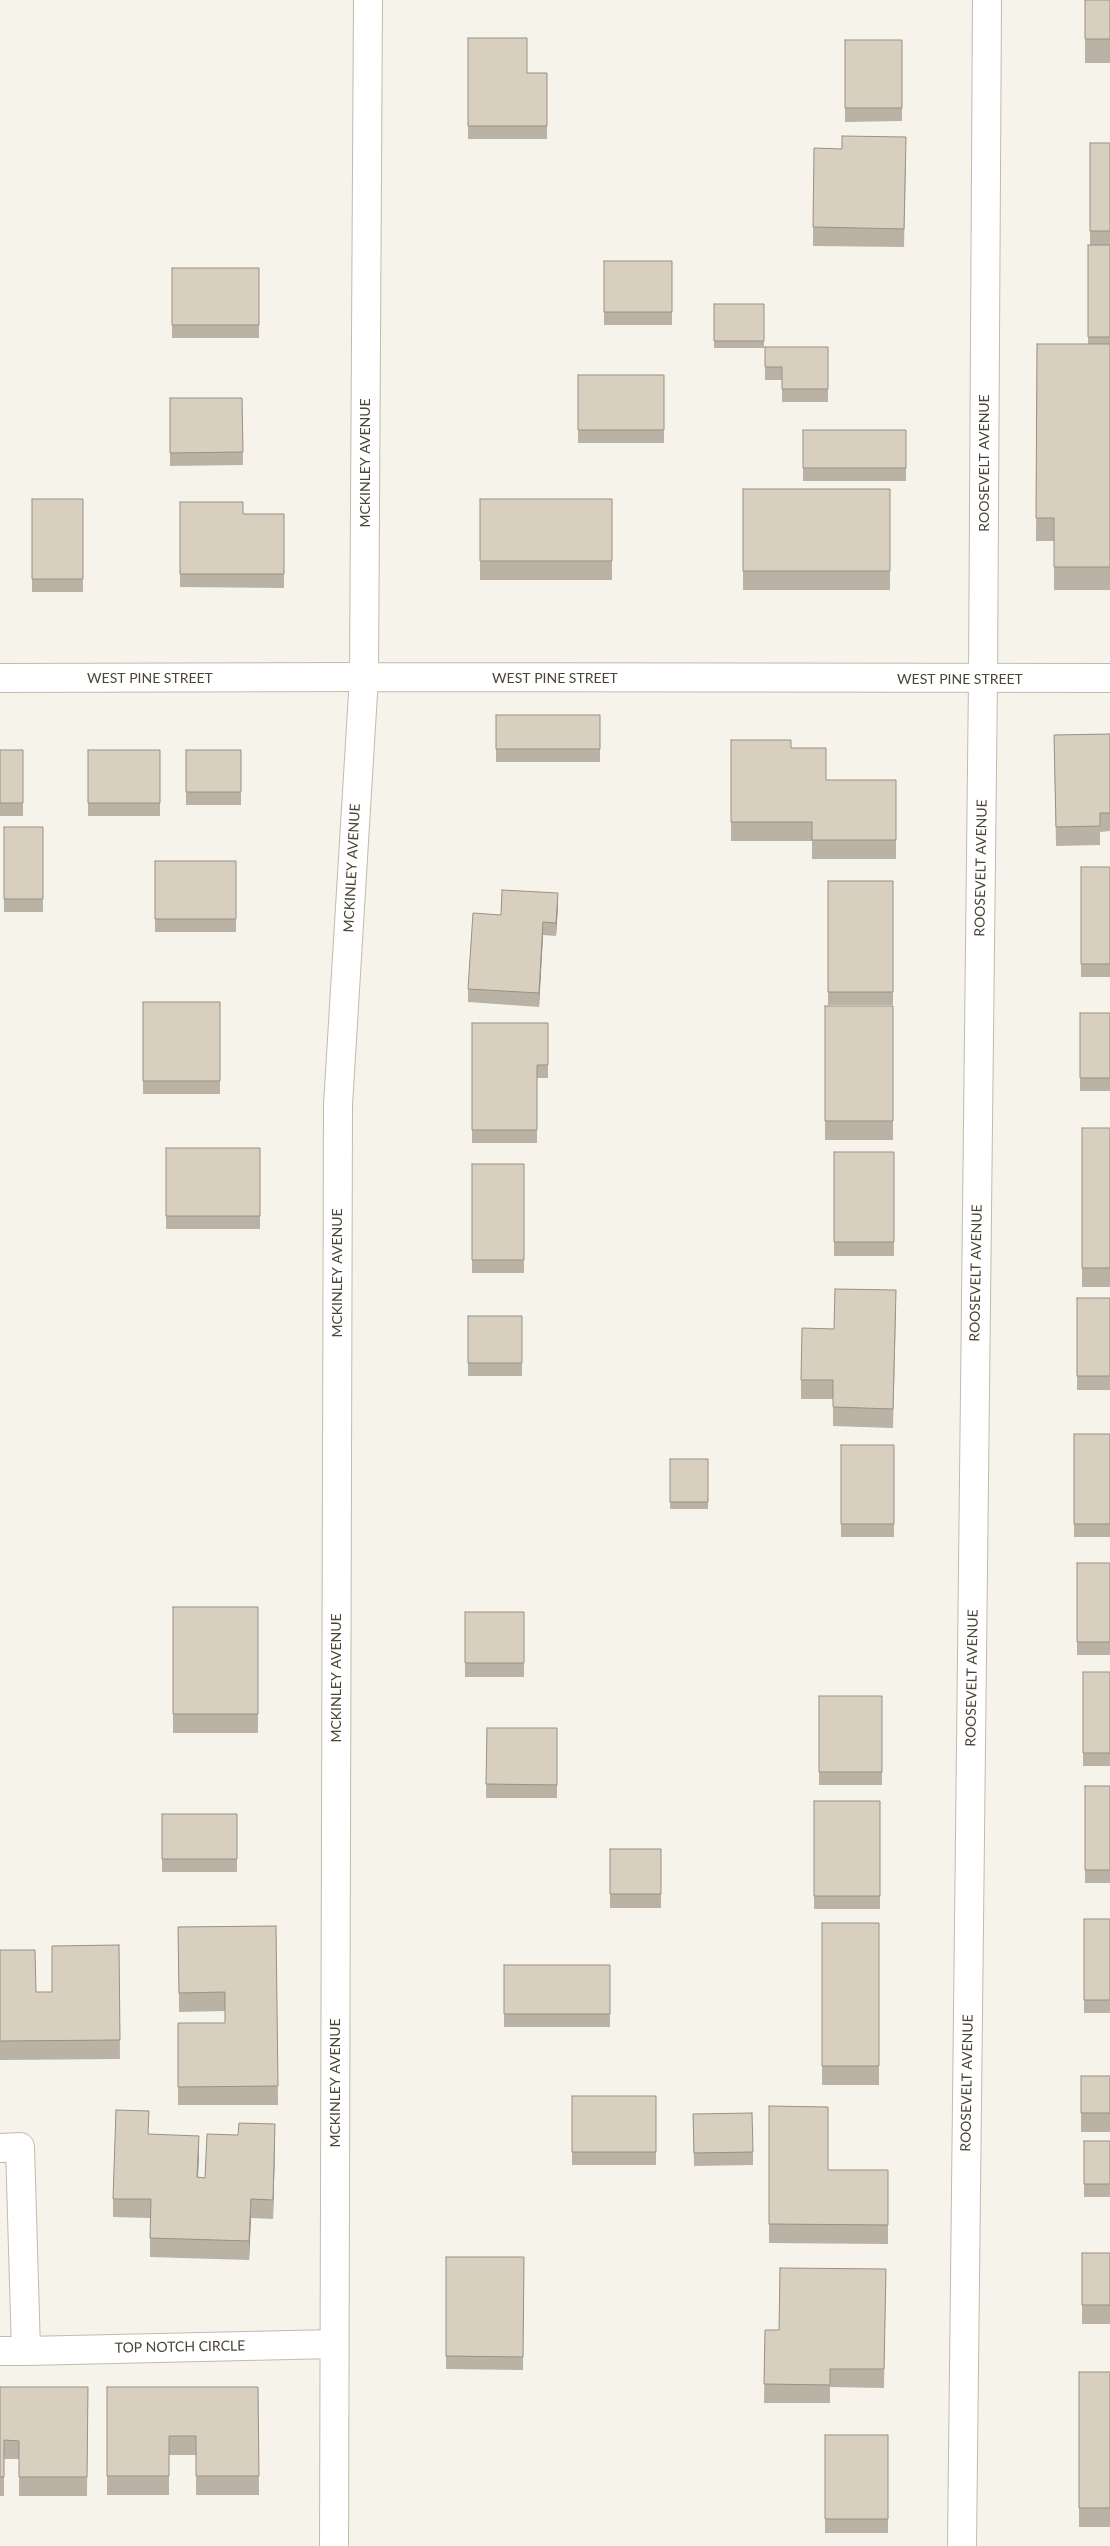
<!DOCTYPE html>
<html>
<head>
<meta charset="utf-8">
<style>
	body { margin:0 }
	canvas { display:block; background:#f6f3eb }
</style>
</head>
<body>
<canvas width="1110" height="2546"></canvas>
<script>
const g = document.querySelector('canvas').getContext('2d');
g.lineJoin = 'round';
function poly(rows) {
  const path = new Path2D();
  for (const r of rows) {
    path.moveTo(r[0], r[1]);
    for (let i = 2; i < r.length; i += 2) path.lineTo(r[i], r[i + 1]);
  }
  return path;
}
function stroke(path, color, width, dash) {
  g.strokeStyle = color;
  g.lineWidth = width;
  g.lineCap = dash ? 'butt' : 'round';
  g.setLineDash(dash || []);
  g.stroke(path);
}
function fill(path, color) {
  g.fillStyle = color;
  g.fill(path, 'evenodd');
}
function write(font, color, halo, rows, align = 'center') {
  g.font = font + ' Lato,sans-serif';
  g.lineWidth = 4.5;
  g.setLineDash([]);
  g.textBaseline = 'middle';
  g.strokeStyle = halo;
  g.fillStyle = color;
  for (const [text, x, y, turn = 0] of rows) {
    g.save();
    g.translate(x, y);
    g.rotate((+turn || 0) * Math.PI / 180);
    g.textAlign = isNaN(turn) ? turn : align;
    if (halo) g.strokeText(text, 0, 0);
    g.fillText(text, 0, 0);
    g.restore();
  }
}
const minor = poly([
	[0,678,364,677],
	[0,2148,20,2147,26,2351,0,2351],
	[26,2351,334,2344],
	[962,2546,983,679,987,0]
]);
const tertiary = poly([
	[364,677,1110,678],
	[334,2546,338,1105,364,677,368,0]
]);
stroke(minor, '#c2bbac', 30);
stroke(tertiary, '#c2bbac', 30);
stroke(minor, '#fff', 28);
stroke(tertiary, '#fff', 28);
fill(poly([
	[1085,0,1110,0,1110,63,1085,63],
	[468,38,527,73,547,73,547,139,468,139],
	[845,40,902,40,902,121,845,122],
	[1090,143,1110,143,1110,245,1090,245],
	[906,155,904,247,813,246,813,227],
	[1088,245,1110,245,1110,590,1054,590,1054,541,1036,541,1037,344,1088,344],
	[604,261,672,261,672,325,604,325],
	[172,268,259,268,259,338,172,338],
	[714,304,764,304,764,348,714,348],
	[765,347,828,347,828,402,782,402,782,380,765,380],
	[578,375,664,375,664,443,578,443],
	[170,398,242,398,243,465,170,466],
	[803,430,906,430,906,481,803,481],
	[743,489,890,489,890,590,743,590],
	[32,499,83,499,83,592,32,592],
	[480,499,612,499,612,580,480,580],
	[180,502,243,514,284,514,284,588,180,587],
	[496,715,600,715,600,762,496,762],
	[1110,734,1110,831,1100,832,1100,845,1056,846,1054,735],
	[731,740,791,748,826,780,896,780,896,859,812,859,812,841,731,841],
	[0,750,23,750,23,816,0,816],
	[88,750,160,750,160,816,88,816],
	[186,750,241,750,241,805,186,805],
	[4,827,43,827,43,912,4,912],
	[155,861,236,861,236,932,155,932],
	[1081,867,1110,867,1110,977,1081,977],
	[828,881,893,881,893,1005,828,1005],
	[558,906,556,936,543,935,539,1007,468,1002,468,989,501,915],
	[143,1002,220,1002,220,1094,143,1094],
	[825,1006,893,1006,893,1140,825,1140],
	[1080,1013,1110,1013,1110,1091,1080,1091],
	[472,1023,548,1023,548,1078,537,1078,537,1143,472,1143],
	[1082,1128,1110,1128,1110,1287,1082,1287],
	[166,1148,260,1148,260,1229,166,1229],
	[834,1152,894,1152,894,1256,834,1256],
	[472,1164,524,1164,524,1273,472,1273],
	[1077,1298,1110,1298,1110,1390,1077,1390],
	[896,1309,893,1428,833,1426,833,1399,801,1399,801,1380,834,1329],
	[468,1316,522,1316,522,1376,468,1376],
	[1074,1434,1110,1434,1110,1537,1074,1537],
	[841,1445,894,1445,894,1537,841,1537],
	[670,1459,708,1459,708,1509,670,1509],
	[1077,1563,1110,1563,1110,1655,1077,1655],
	[173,1607,258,1607,258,1733,173,1733],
	[465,1612,524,1612,524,1677,465,1677],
	[1083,1672,1110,1672,1110,1766,1083,1766],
	[819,1696,882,1696,882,1785,819,1785],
	[487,1728,557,1728,557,1798,486,1798],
	[1085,1786,1110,1786,1110,1883,1085,1883],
	[814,1801,880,1801,880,1909,814,1909],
	[162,1814,237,1814,237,1872,162,1872],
	[610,1849,661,1849,661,1908,610,1908],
	[1084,1919,1110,1919,1110,2013,1084,2013],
	[822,1923,879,1923,879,2085,822,2085],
	[276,1926,278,2105,178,2105,178,2023,225,2023,225,2011,179,2012,178,1927],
	[119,1945,120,2059,0,2060,0,1950,36,1992,52,1992],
	[504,1965,610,1965,610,2027,504,2027],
	[1081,2076,1110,2076,1110,2132,1081,2132],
	[572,2096,656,2096,656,2165,572,2165],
	[769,2106,828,2170,888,2170,888,2244,769,2243],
	[693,2114,753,2152,753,2165,694,2166],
	[149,2134,199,2154,198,2177,205,2178,275,2143,273,2219,251,2218,249,2260,150,2257,150,2218,113,2217,113,2199],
	[1084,2141,1110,2141,1110,2197,1084,2197],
	[1082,2253,1110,2253,1110,2324,1082,2324],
	[446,2257,524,2257,523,2370,446,2369],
	[886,2269,884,2388,830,2387,830,2403,764,2403,765,2330,779,2330],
	[1079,2372,1110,2372,1110,2527,1079,2527],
	[0,2387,88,2387,87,2496,19,2496,19,2459,4,2459,4,2496,0,2496],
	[107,2387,258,2387,259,2495,196,2495,196,2455,169,2455,169,2495,107,2495],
	[825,2435,888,2435,888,2533,825,2533]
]), '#bab2a4');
fill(poly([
	[558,893,558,906,556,936,556,923],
	[543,922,543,935,539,1007,539,993],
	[275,2124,275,2143,273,2219,273,2200],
	[199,2136,199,2154,197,2196,197,2177],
	[251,2199,251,2218,249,2260,249,2241]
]), '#979186');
const building = poly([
	[1085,0,1110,0,1110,39,1085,39,1085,0],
	[468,38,527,38,527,73,547,73,547,126,468,126,468,38],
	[845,40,902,40,902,108,845,108,845,40],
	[842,136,906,137,904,229,813,227,814,148,842,149,842,136],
	[1090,143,1110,143,1110,231,1090,231,1090,143],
	[1088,245,1110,245,1110,337,1088,337,1088,245],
	[604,261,672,261,672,312,604,312,604,261],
	[172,268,259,268,259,325,172,325,172,268],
	[714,304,764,304,764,341,714,341,714,304],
	[1037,344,1110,344,1110,567,1054,567,1054,518,1036,518,1037,344],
	[765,347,828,347,828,389,782,389,782,367,765,367,765,347],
	[578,375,664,375,664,430,578,430,578,375],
	[170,398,242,398,243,452,170,453,170,398],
	[803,430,906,430,906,468,803,468,803,430],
	[743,489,890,489,890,571,743,571,743,489],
	[32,499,83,499,83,579,32,579,32,499],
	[480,499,612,499,612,561,480,561,480,499],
	[180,502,243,502,243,514,284,514,284,574,180,574,180,502],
	[496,715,600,715,600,749,496,749,496,715],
	[1110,734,1110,813,1100,813,1100,826,1056,827,1054,735,1110,734],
	[731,740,791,740,791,748,826,748,826,780,896,780,896,840,812,840,812,822,731,822,731,740],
	[0,750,23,750,23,803,0,803,0,750],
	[88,750,160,750,160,803,88,803,88,750],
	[186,750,241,750,241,792,186,792,186,750],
	[4,827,43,827,43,899,4,899,4,827],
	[155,861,236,861,236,919,155,919,155,861],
	[1081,867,1110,867,1110,964,1081,964,1081,867],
	[828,881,893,881,893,992,828,992,828,881],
	[502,890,558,893,556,923,543,922,539,993,468,989,473,913,501,915,502,890],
	[143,1002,220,1002,220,1081,143,1081,143,1002],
	[825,1006,893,1006,893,1121,825,1121,825,1006],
	[1080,1013,1110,1013,1110,1078,1080,1078,1080,1013],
	[472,1023,548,1023,548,1065,537,1065,537,1130,472,1130,472,1023],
	[1082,1128,1110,1128,1110,1268,1082,1268,1082,1128],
	[166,1148,260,1148,260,1216,166,1216,166,1148],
	[834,1152,894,1152,894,1242,834,1242,834,1152],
	[472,1164,524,1164,524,1260,472,1260,472,1164],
	[835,1289,896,1290,893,1409,833,1407,833,1380,801,1380,802,1328,834,1329,835,1289],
	[1077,1298,1110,1298,1110,1376,1077,1376,1077,1298],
	[468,1316,522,1316,522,1363,468,1363,468,1316],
	[1074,1434,1110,1434,1110,1524,1074,1524,1074,1434],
	[841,1445,894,1445,894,1524,841,1524,841,1445],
	[670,1459,708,1459,708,1502,670,1502,670,1459],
	[1077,1563,1110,1563,1110,1642,1077,1642,1077,1563],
	[173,1607,258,1607,258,1714,173,1714,173,1607],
	[465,1612,524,1612,524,1663,465,1663,465,1612],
	[1083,1672,1110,1672,1110,1753,1083,1753,1083,1672],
	[819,1696,882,1696,882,1772,819,1772,819,1696],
	[487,1728,557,1728,557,1785,486,1784,487,1728],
	[1085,1786,1110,1786,1110,1870,1085,1870,1085,1786],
	[814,1801,880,1801,880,1896,814,1896,814,1801],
	[162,1814,237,1814,237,1859,162,1859,162,1814],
	[610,1849,661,1849,661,1894,610,1894,610,1849],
	[1084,1919,1110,1919,1110,2000,1084,2000,1084,1919],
	[822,1923,879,1923,879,2066,822,2066,822,1923],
	[276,1926,278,2086,178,2087,178,2023,225,2023,225,1992,179,1993,178,1927,276,1926],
	[119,1945,120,2040,0,2041,0,1950,35,1950,36,1992,52,1992,52,1946,119,1945],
	[504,1965,610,1965,610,2014,504,2014,504,1965],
	[1081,2076,1110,2076,1110,2113,1081,2113,1081,2076],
	[572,2096,656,2096,656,2152,572,2152,572,2096],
	[769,2106,828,2107,828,2170,888,2170,888,2225,769,2224,769,2106],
	[116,2110,149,2111,148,2134,199,2136,197,2177,205,2178,207,2134,238,2135,239,2123,275,2124,273,2200,251,2199,249,2241,150,2238,151,2199,113,2199,116,2110],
	[752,2113,753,2152,694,2153,693,2114,752,2113],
	[1084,2141,1110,2141,1110,2184,1084,2184,1084,2141],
	[1082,2253,1110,2253,1110,2305,1082,2305,1082,2253],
	[446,2257,524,2257,523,2357,446,2356,446,2257],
	[780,2268,886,2269,884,2369,830,2369,830,2385,764,2384,765,2330,779,2330,780,2268],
	[1079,2372,1110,2372,1110,2508,1079,2508,1079,2372],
	[0,2387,88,2387,87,2477,19,2477,19,2441,4,2440,4,2477,0,2477,0,2387],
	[107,2387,258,2387,259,2476,196,2476,196,2436,169,2436,169,2476,107,2476,107,2387],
	[825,2435,888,2435,888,2519,825,2519,825,2435]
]);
fill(building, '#d8cfbf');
stroke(building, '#979186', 1);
write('14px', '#4b4438', '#fff', [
	["MCKINLEY AVENUE",365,463,-90],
	["ROOSEVELT AVENUE",984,463,-90],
	["WEST PINE STREET",150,678],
	["WEST PINE STREET",555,678],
	["WEST PINE STREET",960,679],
	["MCKINLEY AVENUE",352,868,-87],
	["ROOSEVELT AVENUE",981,868,-89],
	["MCKINLEY AVENUE",337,1273,-90],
	["ROOSEVELT AVENUE",976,1273,-89],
	["MCKINLEY AVENUE",336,1678,-90],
	["ROOSEVELT AVENUE",972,1678,-89],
	["MCKINLEY AVENUE",335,2083,-90],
	["ROOSEVELT AVENUE",967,2083,-89],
	["TOP NOTCH CIRCLE",180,2347,-1]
]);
</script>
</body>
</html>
